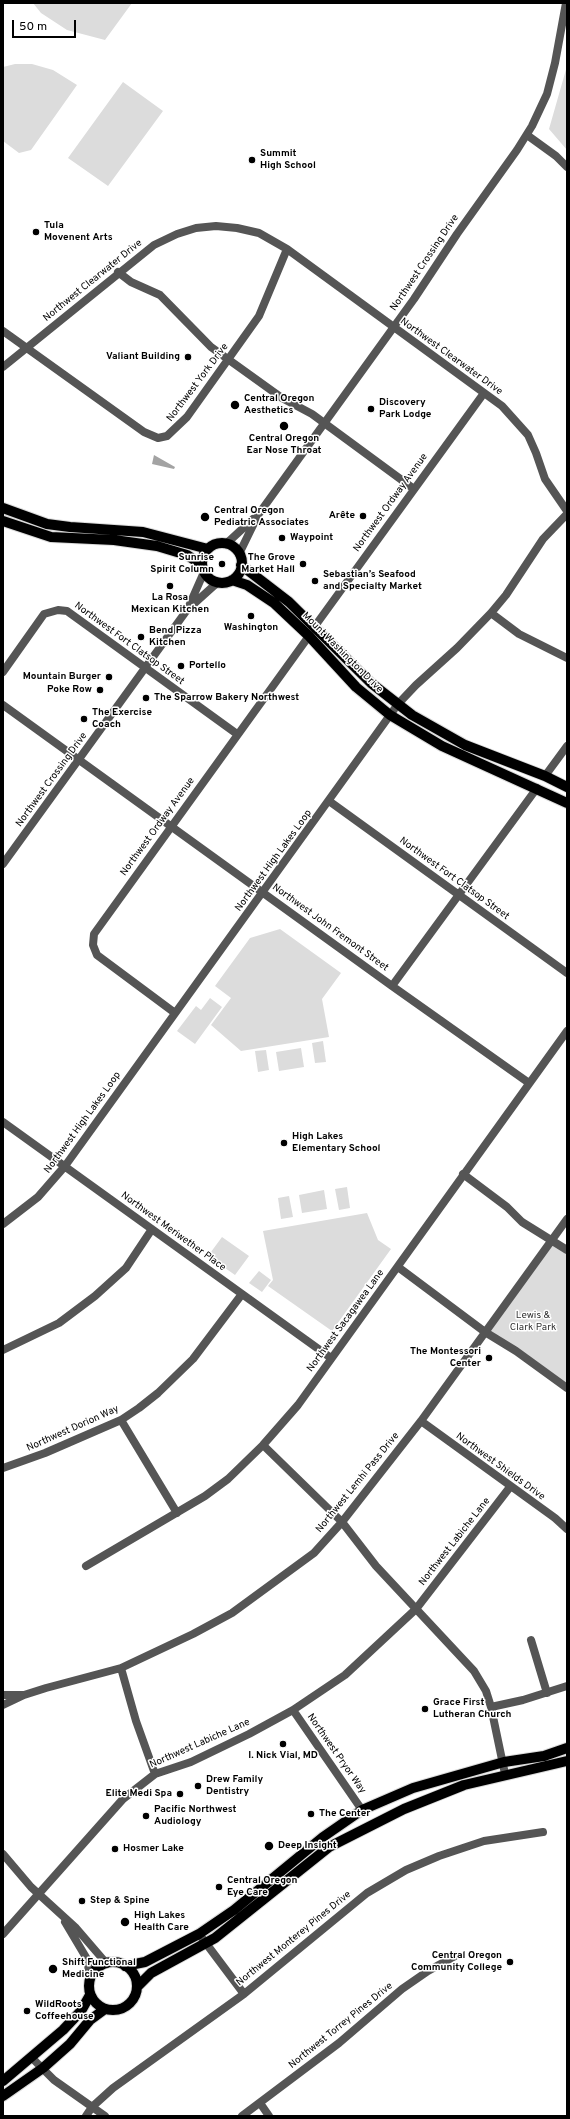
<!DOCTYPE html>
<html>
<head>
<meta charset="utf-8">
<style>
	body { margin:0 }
	#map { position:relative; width:570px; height:2119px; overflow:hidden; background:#fff; font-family:Overpass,sans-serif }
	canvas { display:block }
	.frame { position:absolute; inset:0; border:4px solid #000; pointer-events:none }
	.scale { position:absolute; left:12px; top:20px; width:64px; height:18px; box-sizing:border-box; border:2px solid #000; border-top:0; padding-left:5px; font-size:12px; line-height:14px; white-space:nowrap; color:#000; -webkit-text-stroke:3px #fff; paint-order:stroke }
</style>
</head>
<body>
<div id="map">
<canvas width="570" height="2119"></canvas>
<div class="frame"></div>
<div class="scale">50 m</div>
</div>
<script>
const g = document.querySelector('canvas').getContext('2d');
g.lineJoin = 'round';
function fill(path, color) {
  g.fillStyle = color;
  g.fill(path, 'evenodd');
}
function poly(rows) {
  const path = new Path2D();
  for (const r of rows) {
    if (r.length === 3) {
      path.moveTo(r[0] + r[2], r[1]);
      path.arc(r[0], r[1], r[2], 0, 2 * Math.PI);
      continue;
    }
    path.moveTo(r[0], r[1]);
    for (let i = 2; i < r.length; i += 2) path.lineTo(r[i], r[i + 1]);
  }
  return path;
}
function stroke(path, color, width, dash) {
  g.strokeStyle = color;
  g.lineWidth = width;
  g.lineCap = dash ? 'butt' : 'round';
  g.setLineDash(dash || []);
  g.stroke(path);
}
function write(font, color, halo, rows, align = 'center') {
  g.font = font + ' Overpass,sans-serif';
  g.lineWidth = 3;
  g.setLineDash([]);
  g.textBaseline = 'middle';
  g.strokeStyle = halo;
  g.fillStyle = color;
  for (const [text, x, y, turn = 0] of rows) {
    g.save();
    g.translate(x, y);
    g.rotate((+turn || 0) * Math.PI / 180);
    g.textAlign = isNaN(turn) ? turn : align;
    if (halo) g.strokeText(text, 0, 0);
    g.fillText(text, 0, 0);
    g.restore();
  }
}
fill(poly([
	[33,3,132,3,105,40,67,30,41,13],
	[15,64,32,64,53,70,77,85,31,150,19,153,3,141,3,67],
	[567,66,567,150,549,129],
	[123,82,163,111,108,186,68,158],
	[280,929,341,973,322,999,329,1037,241,1051,211,1025,231,998,215,986,250,938],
	[210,998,222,1007,195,1044,177,1031,196,1006,201,1010],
	[323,1041,326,1062,315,1063,312,1043],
	[301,1048,304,1067,279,1071,276,1052],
	[266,1050,269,1070,258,1072,255,1051],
	[347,1187,350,1208,339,1210,335,1189],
	[324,1190,327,1209,302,1213,299,1195],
	[289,1196,293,1217,281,1219,278,1198],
	[367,1213,378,1240,391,1249,332,1331,268,1286,273,1280,263,1231],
	[222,1237,249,1256,235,1275,208,1256],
	[552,1240,567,1250,567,1389,485,1332],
	[259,1271,271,1280,262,1292,249,1283]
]), '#dcdcdc');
fill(poly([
	[154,455,175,467,174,469,152,464]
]), '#a3a3a3');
const major = poly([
	[3,508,47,524,70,527,143,532,208,549],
	[3,521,51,537,114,540,157,546,187,555,202,565],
	[222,563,20],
	[241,565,289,602,371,683,412,715,465,745,545,776,567,787],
	[232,580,247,585,274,603,309,636,356,687,390,715,442,746,567,803],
	[113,1986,24],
	[125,1966,145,1962,199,1934,234,1910,323,1837,362,1810,413,1788,504,1762,544,1756,567,1748],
	[138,1986,151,1973,215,1938,329,1847,404,1809,464,1785,567,1761],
	[3,2081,63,2030,81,2011,90,1995],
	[3,2096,43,2068,70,2044,90,2020,105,2009]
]);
stroke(major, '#dbdbdb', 12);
stroke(poly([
	[527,135,556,156,567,167],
	[118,272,131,282,160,295,211,347,282,398,312,414,414,489],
	[3,331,144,432,158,438,167,436,187,417,259,316,287,249],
	[3,367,154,245,177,234,196,228,216,226,237,228,259,233,287,249,502,406,528,435,536,453,545,479,567,511],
	[226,544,253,519],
	[239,554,258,515,414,299,457,234,517,150,532,126,547,94,555,63,566,3],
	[189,606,204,572],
	[491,613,519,634,567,658],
	[315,626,484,393],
	[3,672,44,614,58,610,67,611,237,734],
	[3,705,392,986,529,1083],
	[545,776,567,746],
	[329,801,567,973],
	[3,864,187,610,218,582],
	[392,986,537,788],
	[175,1013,97,955,93,945,94,934,309,636],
	[3,1122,331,1358],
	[463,1174,507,1207,522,1222,567,1250],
	[3,1224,38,1197,65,1166,398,704,416,685,457,648,491,613,506,595,543,539,567,514],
	[398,1267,485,1332,516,1351,567,1388],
	[3,1350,59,1323,95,1296,126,1268,152,1229],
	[121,1420,177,1513],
	[421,1421,555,1518,567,1529],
	[263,1445,342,1522,376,1566,474,1671,486,1691,491,1707,505,1774],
	[3,1468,45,1453,121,1420,139,1408,158,1393,193,1359,242,1294],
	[86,1566,205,1496,228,1479,263,1445,298,1405,567,1031],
	[531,1640,547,1693],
	[121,1668,136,1721,155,1774],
	[3,1695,23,1695],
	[3,1705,24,1695,46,1688,121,1668,193,1634,232,1613,314,1553,342,1522,421,1421,567,1219],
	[491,1707,523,1700,567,1686],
	[293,1710,362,1810],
	[3,1854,31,1887,76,1928,107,1964],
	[65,1922,87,1959,90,1977],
	[3,1934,123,1799,155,1774,191,1762,249,1734,293,1710,345,1675,416,1609,510,1487],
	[199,1934,244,1994],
	[32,2058,54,2080,105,2116],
	[260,2103,269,2116],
	[86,2116,92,2107,113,2088,244,1994,367,1893,406,1870,439,1856,484,1841,543,1832],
	[242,2116,339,2043,402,1989,428,1971,455,1956]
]), '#555', 8);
stroke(major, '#000', 10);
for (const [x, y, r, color] of [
	[252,160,4,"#000"],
	[36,232,4,"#000"],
	[188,357,4,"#000"],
	[235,405,5,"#000"],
	[371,409,4,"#000"],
	[284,426,5,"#000"],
	[363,516,4,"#000"],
	[205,517,5,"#000"],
	[282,538,4,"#000"],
	[222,564,4,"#000"],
	[303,564,4,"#000"],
	[315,581,4,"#000"],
	[170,586,4,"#000"],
	[251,616,4,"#000"],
	[141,637,4,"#000"],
	[181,666,4,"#000"],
	[109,677,4,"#000"],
	[100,690,4,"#000"],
	[146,698,4,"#000"],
	[84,719,4,"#000"],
	[284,1143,4,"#000"],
	[489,1358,4,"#000"],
	[425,1709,4,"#000"],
	[283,1744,4,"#000"],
	[198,1786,4,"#000"],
	[180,1794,4,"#000"],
	[311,1814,4,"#000"],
	[146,1816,4,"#000"],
	[269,1846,5,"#000"],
	[115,1849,4,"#000"],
	[219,1887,4,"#000"],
	[82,1901,4,"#000"],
	[125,1922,5,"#000"],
	[510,1962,4,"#000"],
	[53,1969,5,"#000"],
	[27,2011,4,"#000"]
]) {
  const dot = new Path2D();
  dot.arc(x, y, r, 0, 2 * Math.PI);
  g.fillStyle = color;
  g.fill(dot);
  stroke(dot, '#fff', 1.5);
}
write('bold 10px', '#000', '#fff', [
	["Summit",260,154],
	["High School",260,166],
	["Tula",44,226],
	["Movenent Arts",44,238],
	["Valiant Building",180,357,"right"],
	["Central Oregon",244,399],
	["Aesthetics",244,411],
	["Discovery",379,403],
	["Park Lodge",379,415],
	["Central Oregon",284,439,"center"],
	["Ear Nose Throat",284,451,"center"],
	["Central Oregon",214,511],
	["Pediatric Associates",214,523],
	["Arête",355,516,"right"],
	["Waypoint",290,538],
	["Sunrise",214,558,"right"],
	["Spirit Column",214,570,"right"],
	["The Grove",295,558,"right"],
	["Market Hall",295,570,"right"],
	["Sebastian’s Seafood",323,575],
	["and Specialty Market",323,587],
	["La Rosa",170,598,"center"],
	["Mexican Kitchen",170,610,"center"],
	["Washington",251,628,"center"],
	["Bend Pizza",149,631],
	["Kitchen",149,643],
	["Portello",189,666],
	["Mountain Burger",101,677,"right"],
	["Poke Row",92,690,"right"],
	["The Sparrow Bakery Northwest",154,698],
	["The Exercise",92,713],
	["Coach",92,725],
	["High Lakes",292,1137],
	["Elementary School",292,1149],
	["The Montessori",481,1352,"right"],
	["Center",481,1364,"right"],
	["Grace First",433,1703],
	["Lutheran Church",433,1715],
	["I. Nick Vial, MD",283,1756,"center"],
	["Drew Family",206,1780],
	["Dentistry",206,1792],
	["Elite Medi Spa",172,1794,"right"],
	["Pacific Northwest",154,1810],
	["Audiology",154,1822],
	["The Center",319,1814],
	["Deep Insight",278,1846],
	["Hosmer Lake",123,1849],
	["Central Oregon",227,1881],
	["Eye Care",227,1893],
	["Step & Spine",90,1901],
	["High Lakes",134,1916],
	["Health Care",134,1928],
	["Central Oregon",502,1956,"right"],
	["Community College",502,1968,"right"],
	["Shift Functional",62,1963],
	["Medicine",62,1975],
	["WildRoots",35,2005],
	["Coffeehouse",35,2017]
], 'left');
write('10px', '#000', '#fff', [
	["Northwest Crossing Drive",425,263,-56],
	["Northwest Clearwater Drive",93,281,-39],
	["Northwest Clearwater Drive",451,357,36],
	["Northwest York Drive",198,383,-53],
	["Northwest Ordway Avenue",391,503,-54],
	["Northwest Fort Clatsop Street",129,644,36],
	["Mount Washington Drive",342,653,45],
	["Northwest Crossing Drive",52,780,-54],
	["Northwest Ordway Avenue",158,827,-54],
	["Northwest High Lakes Loop",274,861,-54],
	["Northwest Fort Clatsop Street",454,879,36],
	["Northwest John Fremont Street",330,928,36],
	["Northwest High Lakes Loop",83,1123,-54],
	["Northwest Meriwether Place",173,1232,36],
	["Northwest Sacagawea Lane",346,1321,-54],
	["Northwest Dorion Way",73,1429,-24],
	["Northwest Shields Drive",500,1467,36],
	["Northwest Lemhi Pass Drive",358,1483,-51],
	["Northwest Labiche Lane",455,1542,-52],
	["Northwest Labiche Lane",200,1744,-24],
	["Northwest Pryor Way",336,1754,55],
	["Northwest Monterey Pines Drive",294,1939,-39],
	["Northwest Torrey Pines Drive",341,2026,-39]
]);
write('10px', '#333', '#fff', [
	["Lewis &",533,1316],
	["Clark Park",533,1328]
]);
</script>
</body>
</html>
